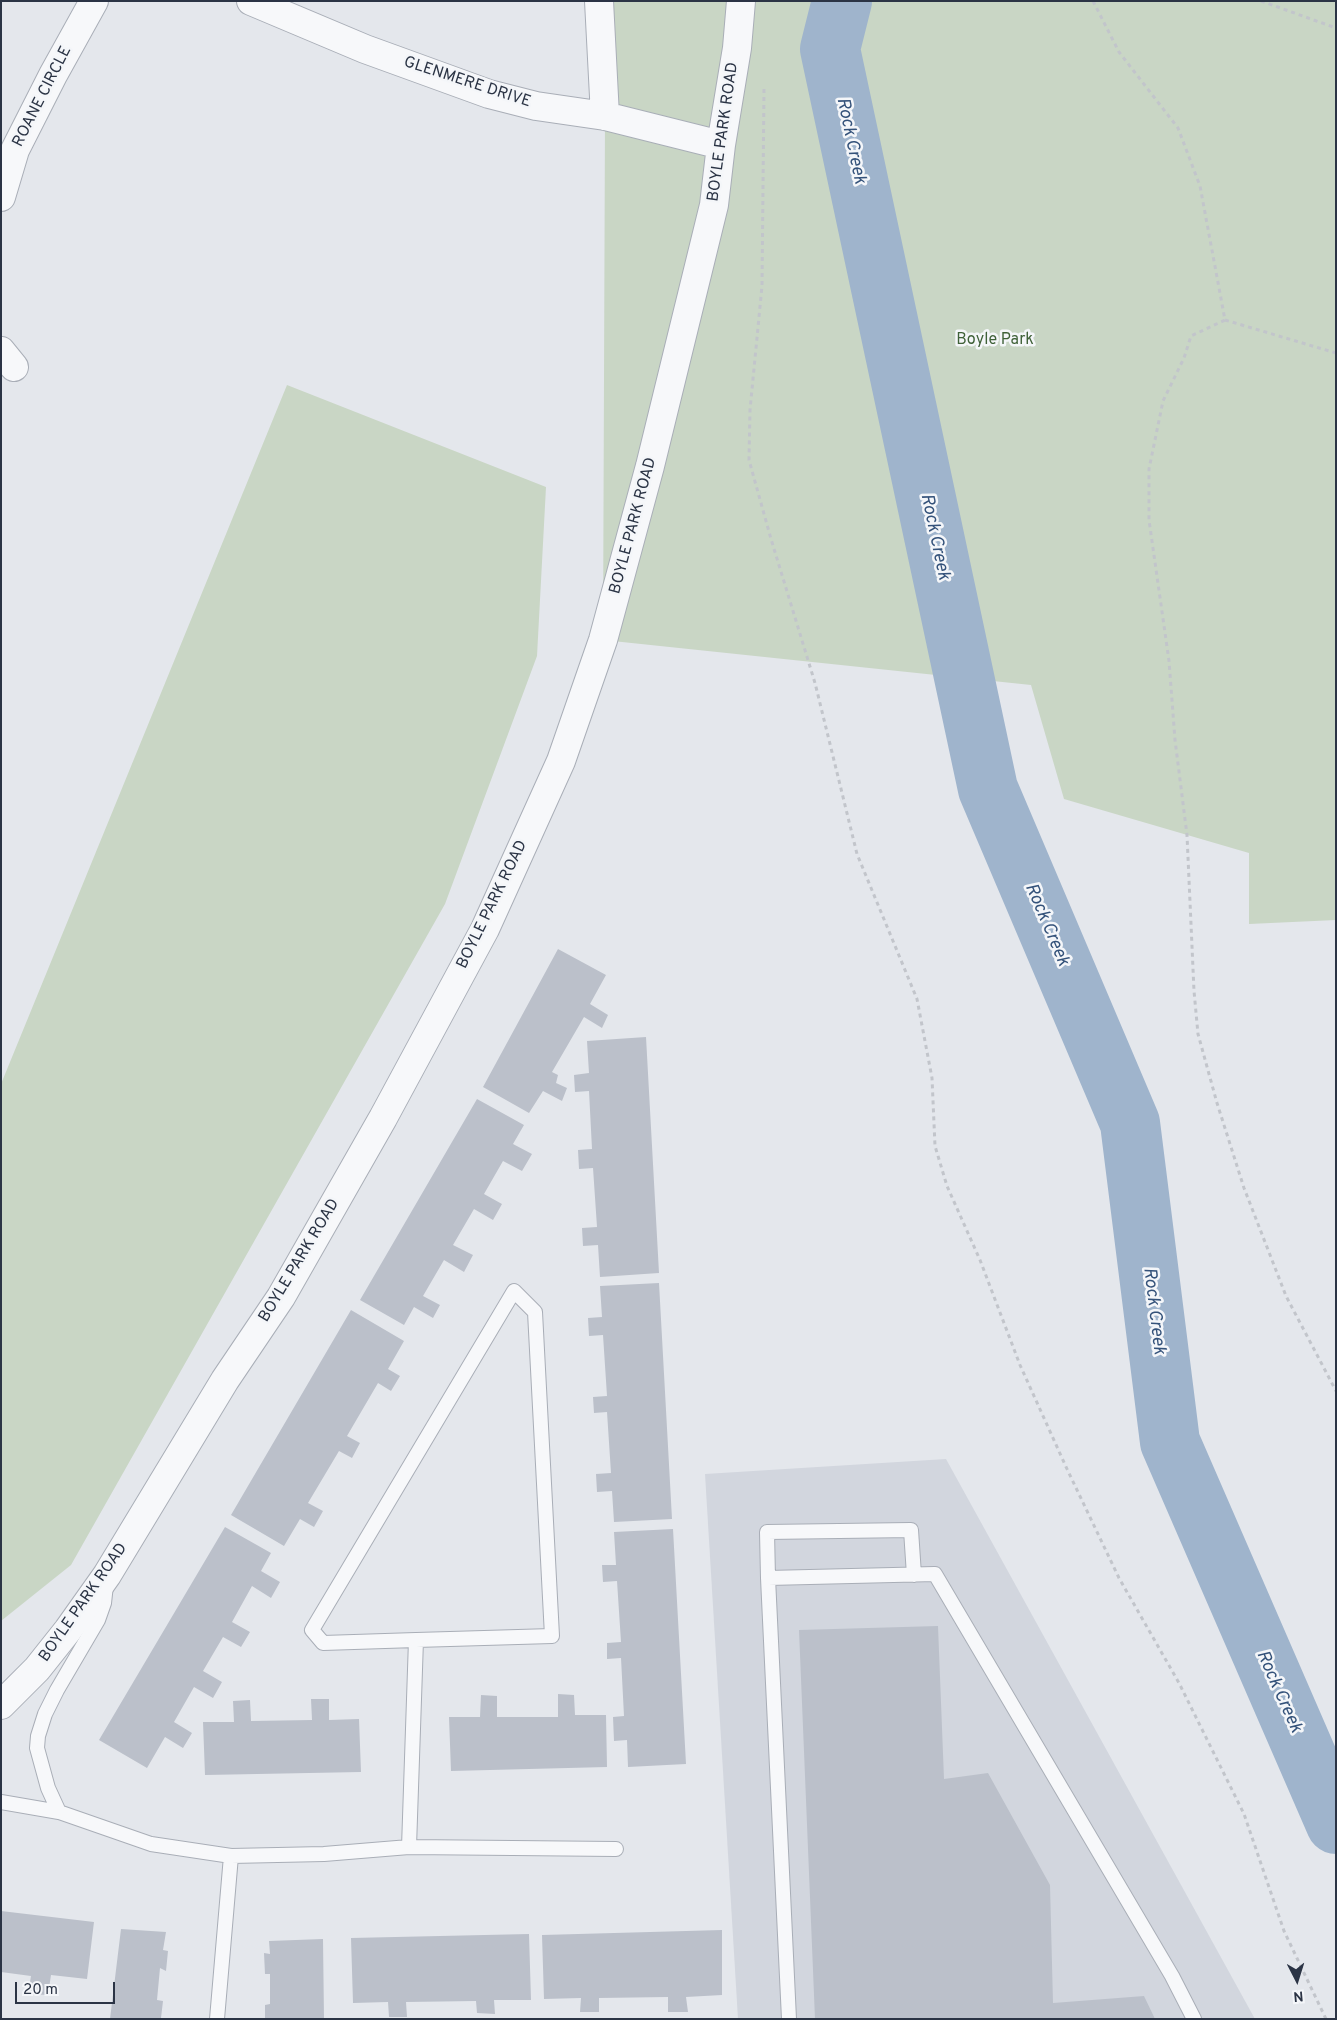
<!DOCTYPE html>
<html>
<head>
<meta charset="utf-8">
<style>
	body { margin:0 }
	#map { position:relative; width:1337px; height:2020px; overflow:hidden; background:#e4e7ec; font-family:Overpass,sans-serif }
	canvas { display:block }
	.frame { position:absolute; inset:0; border:2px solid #2b3445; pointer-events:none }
	.north { position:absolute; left:1272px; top:1955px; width:50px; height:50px; -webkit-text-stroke:4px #f4f6f9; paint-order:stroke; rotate:175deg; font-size:14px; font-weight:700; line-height:20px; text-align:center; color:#2b3445 }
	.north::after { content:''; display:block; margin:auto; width:18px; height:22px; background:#2b3445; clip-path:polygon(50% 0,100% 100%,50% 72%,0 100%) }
	.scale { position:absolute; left:15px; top:1982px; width:100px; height:22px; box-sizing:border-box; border:2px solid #2b3445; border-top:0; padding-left:6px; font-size:15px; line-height:18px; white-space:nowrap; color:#2b3445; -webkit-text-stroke:4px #f4f6f9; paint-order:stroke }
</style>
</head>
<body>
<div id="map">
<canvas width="1337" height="2020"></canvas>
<div class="frame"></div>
<div class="north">N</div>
<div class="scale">20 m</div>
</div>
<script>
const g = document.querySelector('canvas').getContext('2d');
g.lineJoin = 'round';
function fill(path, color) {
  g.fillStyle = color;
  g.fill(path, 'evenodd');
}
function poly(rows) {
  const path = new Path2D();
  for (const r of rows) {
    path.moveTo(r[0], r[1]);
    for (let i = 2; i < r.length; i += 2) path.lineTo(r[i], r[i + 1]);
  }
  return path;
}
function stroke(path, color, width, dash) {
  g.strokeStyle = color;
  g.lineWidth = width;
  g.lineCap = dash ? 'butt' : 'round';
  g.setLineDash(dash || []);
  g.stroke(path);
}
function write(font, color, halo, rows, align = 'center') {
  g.font = font + ' Overpass,sans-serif';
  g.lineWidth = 5;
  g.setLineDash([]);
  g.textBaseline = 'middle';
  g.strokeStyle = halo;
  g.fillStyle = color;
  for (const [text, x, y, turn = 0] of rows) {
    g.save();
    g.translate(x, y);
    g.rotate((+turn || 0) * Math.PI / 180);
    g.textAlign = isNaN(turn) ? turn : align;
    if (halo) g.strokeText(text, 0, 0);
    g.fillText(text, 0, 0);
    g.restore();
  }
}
fill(poly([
	[946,1459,1255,2019,738,2019,705,1474]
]), '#d2d6de');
fill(poly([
	[600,1,1336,1,1336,920,1249,924,1249,853,1064,799,1031,685,603,640,605,116],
	[287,385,546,487,537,656,445,904,71,1565,1,1621,1,1084]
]), '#c9d6c5');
stroke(poly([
	[842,1,830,49,988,789,1130,1123,1170,1442,1336,1824]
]), '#9fb4cc', 60);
fill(poly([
	[558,949,606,975,590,1004,608,1015,602,1028,584,1017,552,1072,558,1075,556,1083,567,1088,562,1101,543,1091,529,1113,483,1087],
	[646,1037,659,1273,600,1277,598,1245,583,1246,582,1228,597,1227,593,1168,579,1169,578,1150,592,1149,589,1091,575,1092,574,1075,589,1073,587,1041],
	[477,1099,524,1125,513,1144,532,1154,522,1171,503,1161,484,1194,502,1204,493,1220,474,1209,453,1245,473,1255,464,1272,444,1260,423,1296,440,1305,433,1318,414,1307,404,1325,360,1300],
	[659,1283,672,1519,614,1522,612,1491,597,1492,596,1474,611,1473,607,1412,594,1413,593,1397,607,1396,603,1335,589,1336,588,1318,602,1317,600,1286],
	[351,1310,404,1341,388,1369,400,1376,391,1391,378,1383,347,1436,360,1443,352,1458,339,1451,308,1503,323,1511,314,1527,300,1519,284,1546,231,1515],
	[225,1527,271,1553,261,1571,280,1582,271,1598,252,1586,232,1622,250,1632,241,1647,223,1637,203,1671,222,1682,213,1698,194,1687,174,1722,192,1733,183,1748,165,1737,147,1768,99,1740],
	[673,1529,686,1764,628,1767,627,1740,614,1741,613,1717,624,1716,621,1658,607,1659,607,1643,621,1642,617,1581,603,1582,602,1565,616,1565,614,1532],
	[938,1626,944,1779,988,1773,1050,1885,1053,2003,1144,1996,1155,2019,815,2019,799,1630],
	[558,1694,574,1695,575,1715,606,1715,607,1767,451,1771,449,1717,480,1717,481,1695,497,1696,497,1717,558,1717],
	[311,1699,329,1699,329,1720,359,1719,361,1772,205,1775,203,1722,234,1722,233,1701,250,1700,251,1721,312,1720],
	[1,1911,94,1922,87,1979,51,1975,48,1995,28,1994,31,1976,1,1972],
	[121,1929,166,1932,163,1950,168,1951,166,1971,160,1968,157,2000,163,2001,161,2018,110,2019],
	[722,1930,722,1995,686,1997,688,2012,668,2012,668,1997,599,1998,599,2012,580,2012,581,1998,544,1999,542,1935],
	[529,1934,531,2000,494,2000,495,2014,477,2013,476,2001,406,2002,407,2017,389,2017,388,2002,353,2003,351,1938],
	[323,1939,324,2019,265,2019,265,2005,270,2004,270,1974,265,1974,264,1953,270,1954,269,1941]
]), '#bbc0ca');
const lane = poly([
	[768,1578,767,1532,911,1530,914,1575],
	[1,1802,59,1812,151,1844,231,1856,324,1854,409,1847,616,1849],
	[59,1812,48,1788,37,1748,38,1736,45,1714,57,1690,98,1620,104,1603,106,1585],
	[409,1847,416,1640,323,1643,312,1630,514,1291,535,1312,552,1636,416,1640],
	[217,2019,231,1856],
	[789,2019,768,1578,935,1574,1172,1976,1194,2019]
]);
const street = poly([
	[251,1,365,49,489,94,536,106,605,116,721,145],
	[599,1,605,116],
	[1,197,15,150,53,75,94,1],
	[1,351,14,367],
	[1,1705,37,1669,68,1630,107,1575,225,1380,281,1297,383,1118,485,929,561,761,603,640,650,466,714,205,721,145,737,48,741,1]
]);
stroke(lane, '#a9aeb7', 16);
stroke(street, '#a9aeb7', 30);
stroke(poly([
	[1093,1,1119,52,1178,128,1200,186,1225,320,1191,336,1184,358,1163,401,1149,469,1149,520,1169,661,1175,740,1187,835,1194,991,1198,1034,1217,1103,1244,1188,1286,1296,1336,1391],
	[1261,1,1336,28],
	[764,89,762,286,750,410,749,460,771,539,815,683,857,854,917,999,932,1078,935,1146,947,1186,980,1260,1020,1365,1067,1469,1119,1578,1179,1683,1244,1814,1284,1931,1326,2019],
	[1225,320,1336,353]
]), '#c2c5cb', 3, [4, 4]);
stroke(lane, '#f7f8fa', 14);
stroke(street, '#f7f8fa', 28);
write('16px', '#2b3445', '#f4f6f9', [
	["GLENMERE DRIVE",467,83,18],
	["ROANE CIRCLE",43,97,-63],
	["BOYLE PARK ROAD",724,132,-82],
	["BOYLE PARK ROAD",634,526,-75],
	["BOYLE PARK ROAD",493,905,-64],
	["BOYLE PARK ROAD",300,1261,-59],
	["BOYLE PARK ROAD",84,1603,-55]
]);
write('16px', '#3f6138', '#f4f6f9', [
	["Boyle Park",995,341]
]);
write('italic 18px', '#34527a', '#f4f6f9', [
	["Rock Creek",850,141,78],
	["Rock Creek",934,537,78],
	["Rock Creek",1046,925,67],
	["Rock Creek",1153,1311,83],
	["Rock Creek",1278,1692,66]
]);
</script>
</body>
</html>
